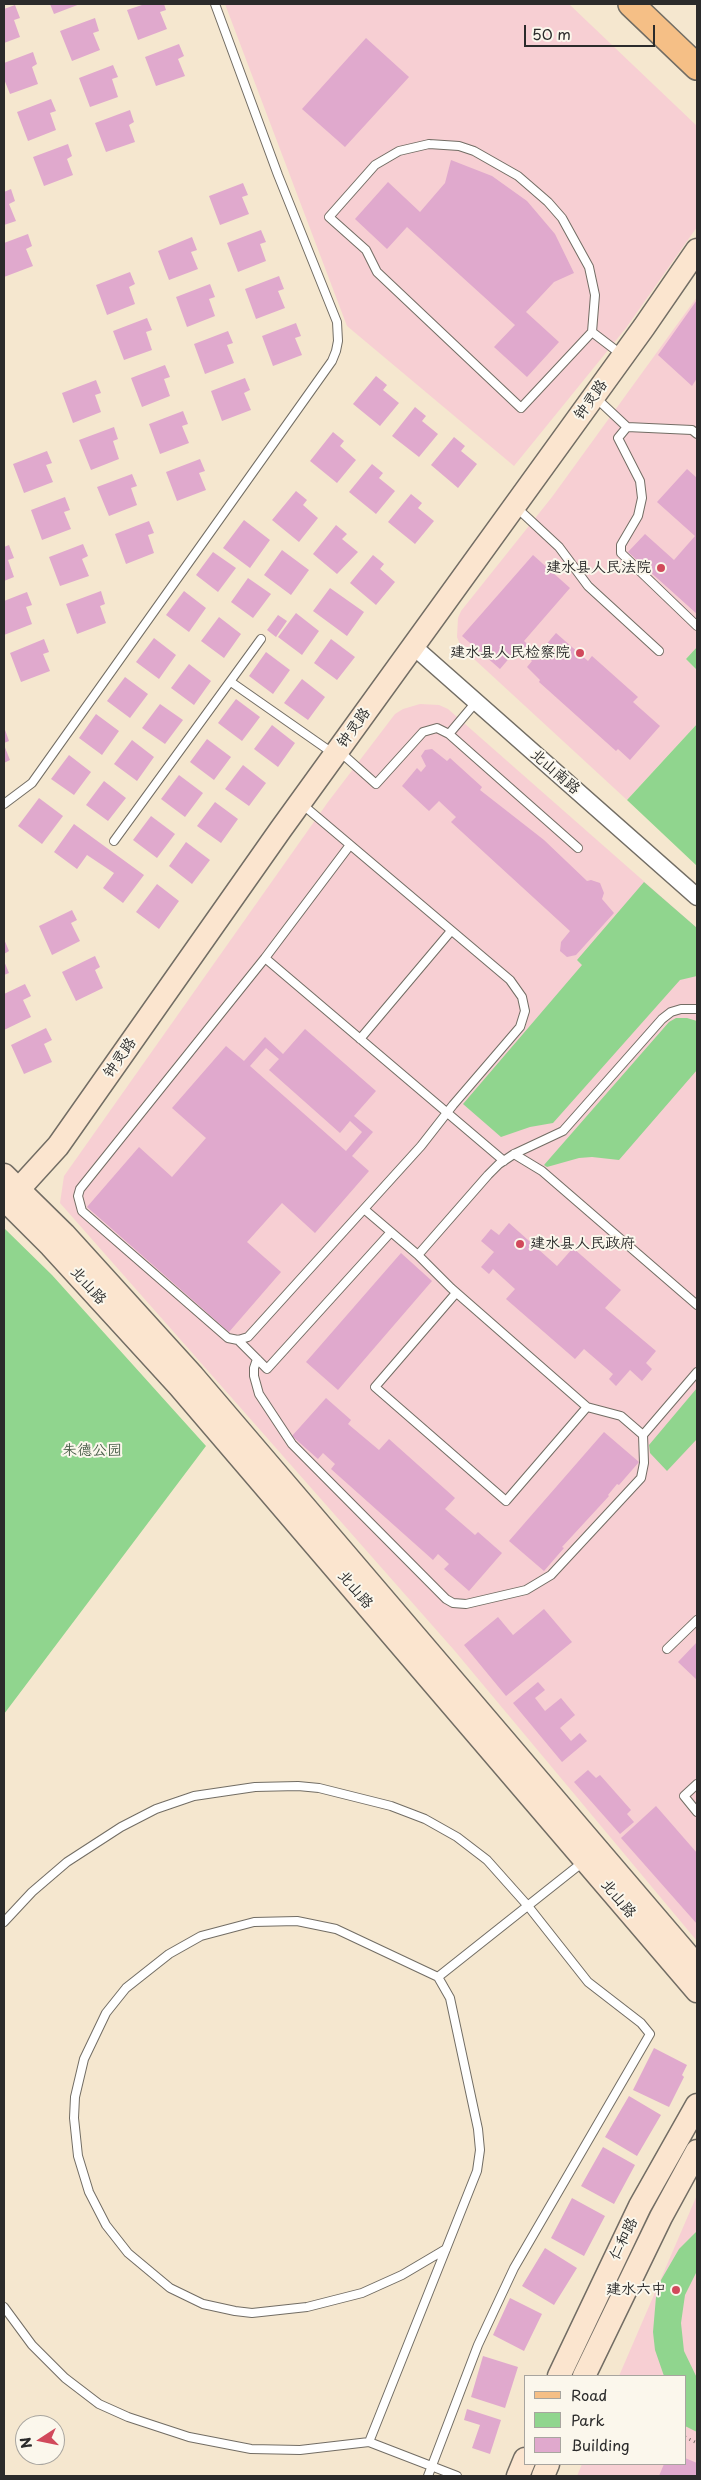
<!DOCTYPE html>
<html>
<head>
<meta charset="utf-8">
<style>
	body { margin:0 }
	#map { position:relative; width:701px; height:2480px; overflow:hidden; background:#f5e7cf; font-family:"Playpen Sans",sans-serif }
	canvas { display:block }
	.frame { position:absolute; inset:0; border:5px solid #2b2b2b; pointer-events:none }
	.legend { position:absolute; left:524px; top:2375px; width:162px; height:90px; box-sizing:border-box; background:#fbf7ec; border:1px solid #a8a59f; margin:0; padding:6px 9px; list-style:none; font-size:15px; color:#2b2b2b }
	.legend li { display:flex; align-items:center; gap:10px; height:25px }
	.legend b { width:25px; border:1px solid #a8a59f }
	.north { position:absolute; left:15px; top:2415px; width:50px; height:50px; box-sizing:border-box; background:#fbf7ec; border:1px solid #a8a59f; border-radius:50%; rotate:259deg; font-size:14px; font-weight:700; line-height:20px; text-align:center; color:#2b2b2b }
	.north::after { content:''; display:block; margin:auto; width:18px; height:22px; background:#d1495b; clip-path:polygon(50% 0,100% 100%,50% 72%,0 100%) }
	.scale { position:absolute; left:524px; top:25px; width:131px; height:22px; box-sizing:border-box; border:2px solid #2b2b2b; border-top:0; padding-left:6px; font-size:15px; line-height:18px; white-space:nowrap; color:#2b2b2b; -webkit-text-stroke:4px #fbf7ec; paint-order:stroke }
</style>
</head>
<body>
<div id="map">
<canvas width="701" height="2480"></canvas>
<div class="frame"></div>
<ul class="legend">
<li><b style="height:6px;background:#f5bf86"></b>Road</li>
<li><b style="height:14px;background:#90d58e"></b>Park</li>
<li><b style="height:14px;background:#e0a9cd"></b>Building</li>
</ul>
<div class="north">N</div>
<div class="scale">50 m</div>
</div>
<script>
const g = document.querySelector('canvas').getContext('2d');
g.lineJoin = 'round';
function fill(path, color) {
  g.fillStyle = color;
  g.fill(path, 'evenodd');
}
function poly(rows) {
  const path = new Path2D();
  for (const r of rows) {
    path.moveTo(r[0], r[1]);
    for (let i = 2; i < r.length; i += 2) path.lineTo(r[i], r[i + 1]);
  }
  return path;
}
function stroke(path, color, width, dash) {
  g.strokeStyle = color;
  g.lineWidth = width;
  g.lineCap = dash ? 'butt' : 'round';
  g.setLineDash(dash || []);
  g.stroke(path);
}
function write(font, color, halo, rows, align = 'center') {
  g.font = font + ' "Playpen Sans","LXGW WenKai TC",sans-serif';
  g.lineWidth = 4;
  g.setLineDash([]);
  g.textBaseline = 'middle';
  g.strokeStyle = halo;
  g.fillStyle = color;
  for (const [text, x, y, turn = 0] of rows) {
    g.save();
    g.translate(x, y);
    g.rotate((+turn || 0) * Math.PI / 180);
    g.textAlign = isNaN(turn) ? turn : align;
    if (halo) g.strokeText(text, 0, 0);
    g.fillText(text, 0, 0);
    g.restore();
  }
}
fill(poly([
	[225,4,569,4,697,126,697,227,626,328,514,466,347,326],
	[697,297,697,647,686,659,697,670,697,724,627,800,461,647,457,637,458,618,461,611,552,497],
	[420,704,439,705,448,709,697,928,697,1941,454,1650,60,1203,64,1176,328,802,395,714,403,709],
	[697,2195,697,2476,577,2476,582,2464,685,2464,685,2376,619,2376]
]), '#f7cfd3');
fill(poly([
	[697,647,697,670,686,659],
	[697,724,697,866,627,800],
	[644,882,697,928,697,976,680,980,553,1123,530,1127,501,1137,463,1104,582,965,577,960],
	[676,1018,687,1018,697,1021,697,1070,619,1160,592,1157,579,1158,547,1167,544,1165,669,1022],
	[4,1228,52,1275,206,1446,4,1714],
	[697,1388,697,1439,667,1471,650,1453,649,1445],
	[697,2231,697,2271,685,2295,681,2323,684,2351,697,2378,697,2432,685,2426,685,2376,664,2376,655,2350,653,2332,656,2297,661,2280,679,2249]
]), '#90d58e');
fill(poly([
	[50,4,80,4,54,14],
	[145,4,164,4,166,10,160,12,167,29,138,40,127,10],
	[15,5,20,18,14,20,20,37,4,43,4,9],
	[95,18,99,31,93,33,100,50,72,61,60,31],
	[366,38,409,77,345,147,302,109],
	[179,44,184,56,178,59,185,76,156,86,145,57],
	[33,52,37,64,32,67,38,84,10,94,4,79,4,63],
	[113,65,118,77,112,79,118,97,90,107,79,78],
	[51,99,56,111,50,113,56,130,28,141,17,112],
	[130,110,134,122,129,125,135,142,106,152,95,123],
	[68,144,72,156,67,159,73,175,44,186,33,157],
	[451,160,492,176,527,201,555,234,574,273,554,282,526,312,559,342,527,377,494,347,515,325,407,227,387,249,355,219,388,182,420,212,445,183],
	[243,183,248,195,242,197,249,214,220,225,209,196],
	[11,189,15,201,9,204,16,221,4,225,4,192],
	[261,230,266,242,260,244,266,261,238,272,227,243],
	[28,234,32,246,26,249,33,266,4,277,4,243],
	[192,237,197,250,191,252,198,269,169,280,158,251],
	[130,272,135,284,129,287,135,304,107,315,96,285],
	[279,276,284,289,278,291,285,308,256,319,245,289],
	[210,284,215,297,209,299,215,316,187,327,176,297],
	[697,300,697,378,692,386,658,355],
	[147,318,152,330,146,332,152,350,124,360,113,331],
	[296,323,301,336,295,338,302,355,273,366,262,336],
	[228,331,233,343,227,345,234,363,205,374,194,344],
	[165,365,170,377,164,379,170,396,142,407,131,378],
	[376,376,387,385,383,390,399,403,380,426,353,404],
	[245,378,250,390,244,393,251,410,222,421,211,391],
	[96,380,101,393,95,395,101,412,73,423,62,393],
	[415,407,426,416,422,421,438,434,419,457,392,436],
	[183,411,188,424,182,426,189,443,160,454,149,424],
	[114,427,118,439,113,441,119,459,91,470,79,440],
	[333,432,344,441,340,446,356,460,337,483,310,461],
	[454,437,465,446,461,451,477,464,458,488,431,465],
	[47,451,52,463,46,465,53,482,24,493,13,464],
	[200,459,205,471,199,473,206,490,177,501,166,472],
	[372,464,383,473,379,478,395,491,376,514,349,492],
	[687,469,697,478,697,614,628,552,645,534,674,560,695,536,657,502],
	[132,474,137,486,131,488,137,505,109,516,97,487],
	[296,491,307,500,303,505,318,518,299,542,272,520],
	[411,494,422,503,418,508,434,521,415,544,388,522],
	[65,497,70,510,64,512,71,529,42,540,31,510],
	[244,520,270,540,250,568,223,548],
	[149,521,154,533,148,535,154,553,126,564,115,534],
	[336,525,347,534,342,539,358,552,337,574,313,554],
	[83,544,88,556,82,559,89,576,60,586,49,557],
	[9,545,14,558,8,560,14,577,4,581,4,547],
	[282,550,309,570,291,595,264,575],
	[213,552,236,568,218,592,196,575],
	[373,555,384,564,380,569,395,582,376,605,350,583],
	[533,555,570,588,524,641,538,654,556,633,588,661,592,656,638,697,633,702,660,726,630,760,618,749,616,751,539,682,540,680,527,667,532,661,518,648,500,669,462,636],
	[248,578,271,594,253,618,231,602],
	[330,588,364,612,347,636,313,611],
	[101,591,105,604,100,606,106,623,77,634,66,604],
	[184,591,206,608,189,632,166,615],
	[27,592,32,605,26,607,32,624,4,635,4,601],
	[296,613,319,631,302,655,278,637],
	[278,615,287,621,276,637,267,630],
	[219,617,241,634,224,658,201,641],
	[154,638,176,655,159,679,136,662],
	[44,639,49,652,43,654,50,671,21,682,10,653],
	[331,639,355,657,337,680,314,663],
	[266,652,290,670,273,694,249,676],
	[189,664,211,681,194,705,171,688],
	[125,677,148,694,130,718,107,701],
	[302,679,325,697,308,720,284,703],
	[236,699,260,717,242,741,218,723],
	[160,704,183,720,165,744,142,728],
	[96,714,119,731,102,755,79,738],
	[272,725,295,743,278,767,254,749],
	[4,727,9,741,4,743],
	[207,739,231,757,214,780,190,762],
	[132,740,154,757,137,781,114,764],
	[4,745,10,760,4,763],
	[432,749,447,761,450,758,482,787,480,790,544,840,587,881,591,880,600,883,604,893,602,899,614,913,576,955,567,957,560,951,561,942,570,931,451,822,456,817,439,801,429,811,402,786,417,768,421,772,426,766,421,756,425,750],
	[69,755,91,772,74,795,51,779],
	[243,765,266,783,249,806,225,789],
	[179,775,203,793,185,817,161,799],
	[104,781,126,798,108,821,86,805],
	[39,798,63,816,42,844,18,826],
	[215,802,238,819,221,843,197,826],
	[151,816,175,834,157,858,133,840],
	[74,824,144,875,123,903,103,888,114,873,87,855,77,869,54,852],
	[186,842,210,860,192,884,169,866],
	[157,884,179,901,159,929,136,912],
	[72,910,77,920,71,923,80,941,52,955,39,926],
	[4,939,9,951,4,954],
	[95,956,100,967,95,970,103,988,76,1001,62,972],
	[4,961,9,973,4,975],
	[25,984,31,996,23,1000,31,1017,4,1030,4,994],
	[46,1028,52,1040,44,1044,52,1062,24,1074,11,1045],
	[305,1029,376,1091,354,1116,373,1132,352,1156,369,1171,315,1233,282,1203,247,1242,281,1272,229,1332,87,1207,139,1147,172,1177,206,1138,172,1108,226,1046,244,1061,265,1037,283,1054],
	[266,1048,279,1059,269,1070,340,1133,350,1121,362,1132,346,1151,250,1066],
	[509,1223,557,1266,573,1248,621,1290,605,1308,656,1351,646,1363,652,1369,642,1381,630,1370,616,1386,609,1379,613,1374,584,1349,575,1359,506,1299,515,1289,493,1269,489,1274,481,1267,494,1252,481,1241,491,1229,499,1235],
	[401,1253,432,1281,338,1390,306,1362],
	[326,1398,351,1420,348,1424,379,1450,389,1439,455,1498,445,1509,475,1535,478,1532,502,1553,469,1591,444,1569,449,1564,438,1554,433,1560,331,1469,335,1464,323,1453,318,1459,292,1436],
	[604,1432,639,1462,619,1485,617,1484,608,1495,609,1496,562,1547,564,1548,544,1571,509,1541],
	[544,1609,572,1642,506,1696,464,1645,498,1617,513,1635],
	[697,1642,697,1680,678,1662],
	[538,1682,545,1690,535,1698,545,1711,561,1698,575,1715,560,1728,571,1741,580,1733,587,1741,562,1762,513,1703],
	[588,1770,596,1778,600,1775,631,1810,627,1814,634,1822,620,1834,574,1782],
	[656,1806,697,1853,697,1924,621,1838],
	[654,2048,687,2065,682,2075,684,2077,669,2107,633,2090],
	[629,2096,661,2115,637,2156,605,2137],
	[603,2147,635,2165,614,2204,581,2186],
	[572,2198,605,2216,584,2256,551,2238],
	[545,2248,577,2268,554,2305,522,2286],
	[510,2298,542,2314,524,2351,493,2335],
	[483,2356,518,2367,505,2408,471,2397],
	[467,2409,501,2420,490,2454,472,2448,480,2425,464,2420],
	[685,2458,697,2463,697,2476,659,2476,664,2464,685,2464]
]), '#e0a9cd');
const lane = poly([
	[429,144,459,146,474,151,518,176,548,202,562,218,589,267,595,295,592,332,521,408,377,272,366,250,329,217,375,165,399,151,429,144],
	[592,332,622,355],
	[595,397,627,427,692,430,697,434],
	[627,427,618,438,640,481,642,498,638,516,621,545,621,553,697,626],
	[516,507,559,547,588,586,659,651],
	[231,682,334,754],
	[476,702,449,734,578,848],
	[339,751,376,784,423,732,437,728,449,734],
	[4,804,32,783,332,361,336,351,338,341,337,322,278,175,215,4],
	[303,805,510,980,522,997,525,1011,520,1027,453,1105,421,1146,248,1337,238,1340,228,1338,82,1211,78,1196,80,1189,265,958,350,845],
	[114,841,261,639],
	[265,958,504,1161],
	[360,1039,451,931],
	[514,1154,542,1171,697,1305],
	[364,1209,418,1255,451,1288,587,1407,621,1416,643,1435,697,1372],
	[418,1255,488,1175,499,1164,514,1154,563,1131,662,1019,671,1012,681,1009,697,1009],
	[456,1293,375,1387,506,1501,587,1407],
	[238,1340,267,1369,391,1232],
	[257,1359,254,1368,254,1376,259,1394,292,1444,446,1599,453,1603,466,1604,526,1590,551,1575,641,1478,644,1463,643,1435],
	[667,1649,697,1620],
	[697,1784,684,1796,697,1812],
	[4,1922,32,1892,67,1862,121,1827,156,1809,194,1796,255,1787,298,1786,319,1788,391,1806,425,1819,457,1837,487,1860,528,1906,588,1982,641,2023,650,2034,514,2268,478,2345,428,2476],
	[438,1977,583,1862],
	[4,2307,32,2345,65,2378,99,2404,128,2417,189,2437,251,2449,300,2450,369,2442,457,2476],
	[369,2442,446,2249,477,2171,480,2150,478,2129,450,1998,438,1977,336,1929,297,1921,254,1922,201,1936,169,1954,126,1988,106,2013,84,2059,75,2097,74,2118,78,2156,89,2192,106,2225,128,2253,170,2288,203,2304,235,2311,252,2313,307,2307,362,2293,402,2275,446,2249]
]);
const street = poly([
	[413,646,697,897]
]);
const secondary = poly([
	[4,1175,64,1234,193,1376,697,1966],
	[4,1199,51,1246,180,1387,697,1991],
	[7,1202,58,1146,281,829,644,327,697,250],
	[559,2376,640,2206,697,2105],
	[584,2376,661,2217,697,2151],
	[518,2476,525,2459],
	[543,2476,548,2464]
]);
const primary = poly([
	[631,4,697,67]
]);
stroke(lane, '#726d64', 10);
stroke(street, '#726d64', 19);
stroke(secondary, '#726d64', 25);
stroke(primary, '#726d64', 28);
stroke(poly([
	[685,2437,697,2443]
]), '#726d64', 3, [1, 4]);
stroke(lane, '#fff', 8);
stroke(street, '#fff', 16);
stroke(secondary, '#fbe5cf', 22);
stroke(primary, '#f5bf86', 25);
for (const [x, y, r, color] of [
	[661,568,5,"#d1495b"],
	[580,653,5,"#d1495b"],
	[520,1244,5,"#d1495b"],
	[676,2290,5,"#d1495b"]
]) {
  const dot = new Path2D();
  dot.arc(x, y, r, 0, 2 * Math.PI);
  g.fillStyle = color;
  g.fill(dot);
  stroke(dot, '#fbf7ec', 2);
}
write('15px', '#2b2b2b', '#fbf7ec', [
	["钟灵路",591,400,-54],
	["钟灵路",354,728,-54],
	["北山南路",555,772,41],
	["钟灵路",120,1058,-55],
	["北山路",88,1286,48],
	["北山路",355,1590,49],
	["北山路",618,1899,50],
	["仁和路",624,2239,-64]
]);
write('15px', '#2b2b2b', '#fbf7ec', [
	["建水县人民法院",651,568],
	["建水县人民检察院",570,653],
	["建水县人民政府",530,1244,"left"],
	["建水六中",666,2290]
], 'right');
write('15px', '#495e49', '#fbf7ec', [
	["朱德公园",92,1451]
]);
</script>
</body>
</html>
